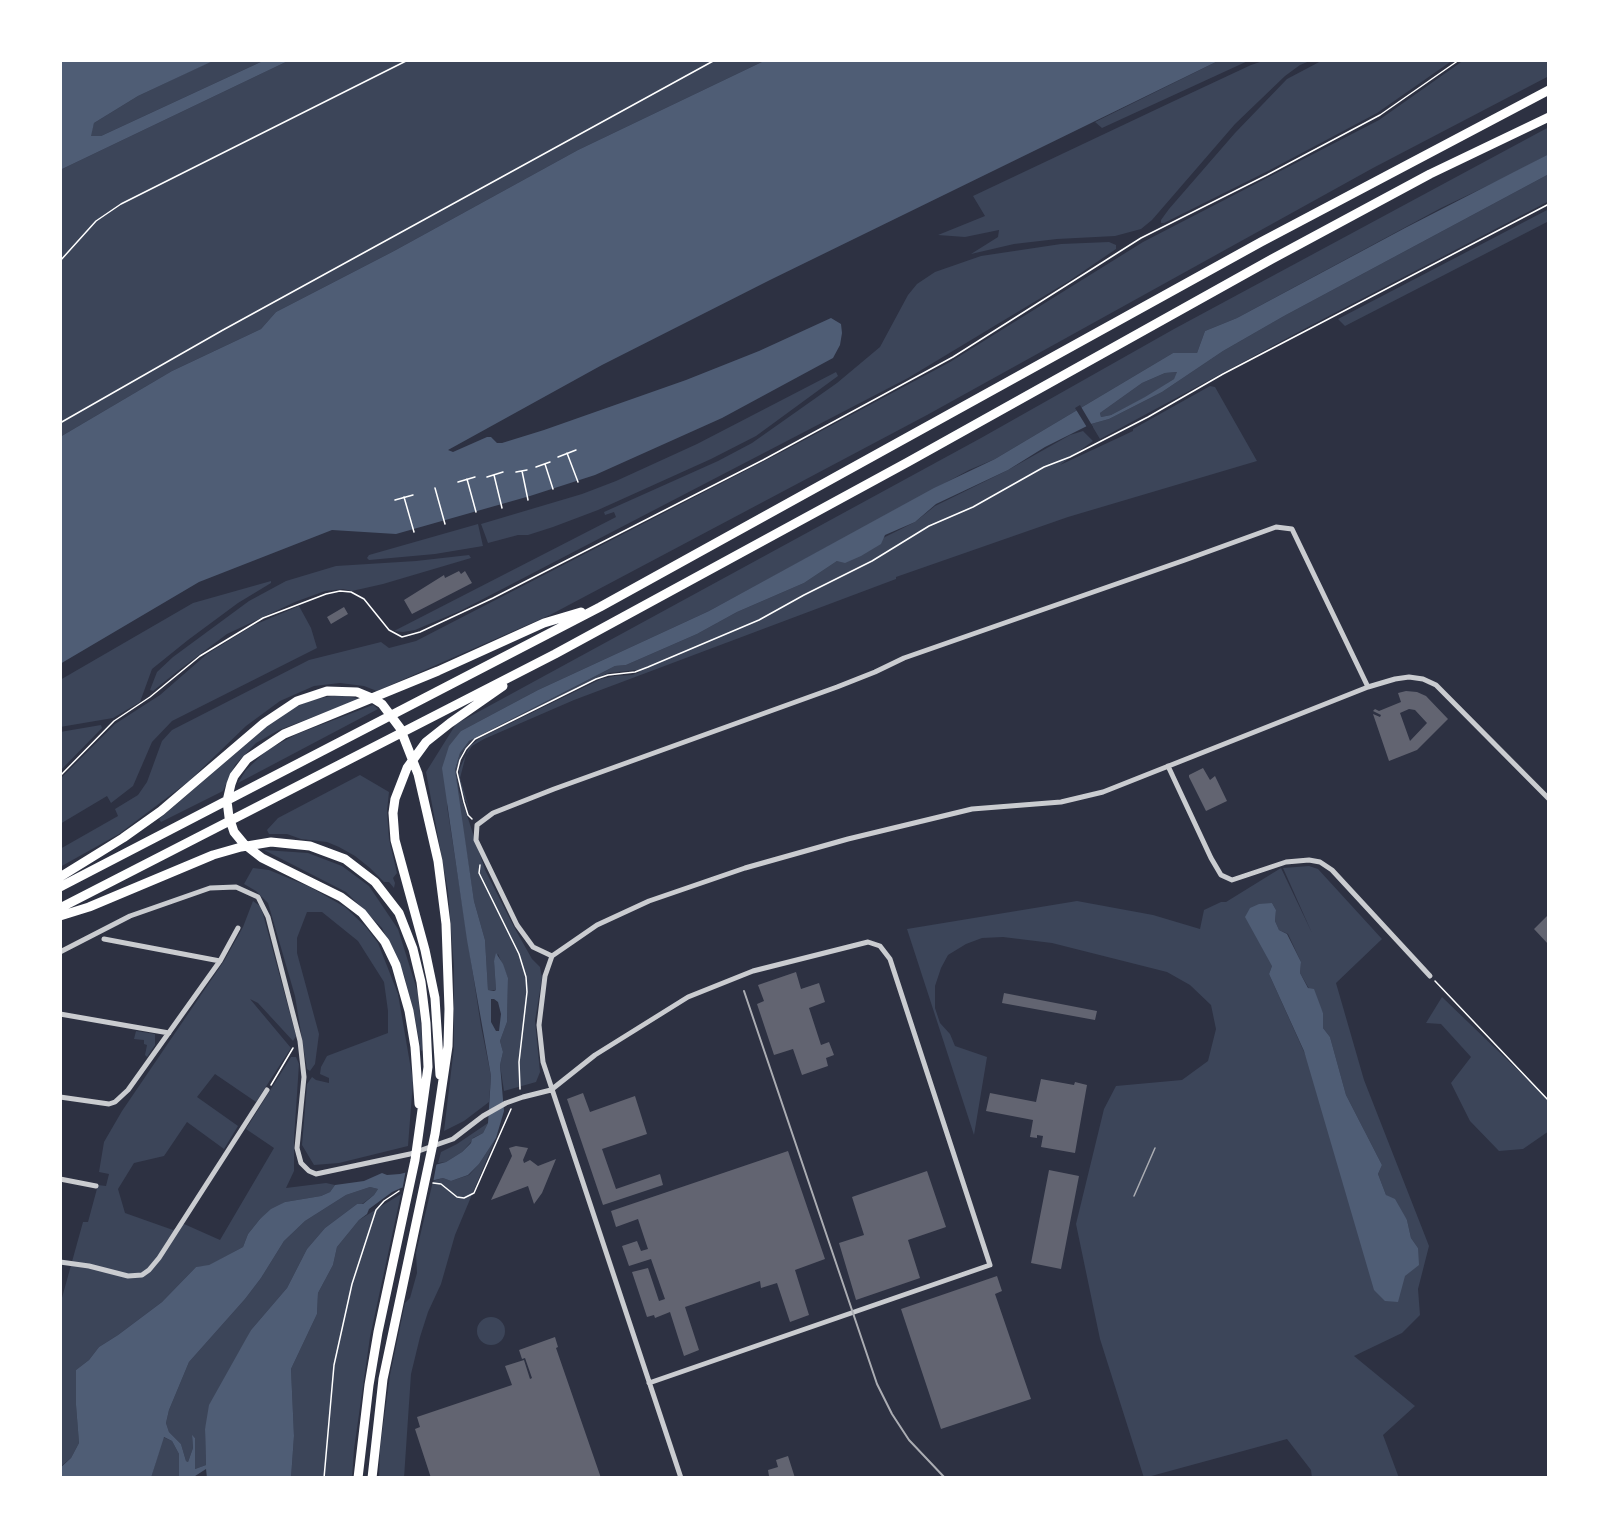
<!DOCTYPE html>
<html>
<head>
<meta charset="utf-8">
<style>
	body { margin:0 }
	#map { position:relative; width:1609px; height:1538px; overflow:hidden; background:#2d3142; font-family:"Zilla Slab",serif }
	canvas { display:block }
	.frame { position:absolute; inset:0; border:62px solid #fff; pointer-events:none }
</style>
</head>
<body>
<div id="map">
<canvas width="1609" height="1538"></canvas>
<div class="frame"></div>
</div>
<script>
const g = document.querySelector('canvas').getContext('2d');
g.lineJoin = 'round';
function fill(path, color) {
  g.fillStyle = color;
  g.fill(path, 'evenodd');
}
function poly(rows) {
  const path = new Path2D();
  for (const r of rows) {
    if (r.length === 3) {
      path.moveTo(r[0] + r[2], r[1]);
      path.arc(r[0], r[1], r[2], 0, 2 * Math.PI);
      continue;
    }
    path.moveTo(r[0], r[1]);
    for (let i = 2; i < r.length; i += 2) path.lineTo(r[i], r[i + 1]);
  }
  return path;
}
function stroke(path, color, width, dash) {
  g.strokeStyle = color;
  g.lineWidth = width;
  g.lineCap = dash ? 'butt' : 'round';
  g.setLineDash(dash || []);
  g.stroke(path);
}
fill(poly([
	[214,60,265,60,101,136,90,136,94,123,138,96],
	[290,60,766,60,578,150,394,251,276,312,261,329,172,371,60,437,60,170],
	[1220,60,1250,60,1102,128,1095,122],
	[1266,60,1312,60,1300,65,1285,76,1235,124,1152,220,1141,229,1115,236,1057,239,1014,244,971,254,998,237,999,230,965,237,938,235,985,216,973,196,1174,101,1251,65],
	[1323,60,1453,60,1377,113,1268,171,1164,223,1161,223,1161,220,1169,209,1235,133,1287,79],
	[1464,60,1549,60,1549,76,1373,168,927,415,550,615,377,691,364,686,340,683,314,686,280,701,246,726,189,781,119,834,60,867,60,849,118,816,115,809,138,795,147,782,162,741,172,730,309,660,381,642,389,648,416,641,780,453,950,362,1143,242,1379,120],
	[1549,127,1549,154,1512,174,1441,208,1237,318,1205,331,1197,353,1173,353,995,459,969,470,709,611,538,690,461,731,447,806,481,1026,491,1076,489,1102,464,1121,444,1131,454,1047,454,967,448,891,426,772,456,724,981,438,1174,329],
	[1549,174,1549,201,1304,329,1100,439,1091,424,1109,419,1162,392,1223,351,1284,316],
	[1549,209,1549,221,1345,326,1338,319],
	[1109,242,1116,245,1116,249,1069,281,908,378,460,611,415,630,403,632,394,631,616,517,614,512,605,515,604,512,718,461,752,443,837,383,880,347,908,295,917,284,935,272,981,256,1061,244],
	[836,372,838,376,756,436,711,459,598,510,553,527,528,535,518,535,488,543,481,524,582,494,616,481,697,444],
	[1178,372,1174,379,1146,397,1111,415,1101,417,1100,413,1142,383,1165,373],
	[1210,386,1215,387,1257,461,1068,517,896,577,896,579,574,700,484,739,472,746,466,755,460,778,470,812,459,783,459,770,470,746,480,738,601,679,615,676,632,675,640,672,636,670,608,673,488,731,470,742,462,753,456,771,459,791,485,870,514,927,532,959,540,967,542,978,535,1021,540,1072,536,1082,504,1091,500,1065,503,1052,500,1041,507,1022,508,978,498,954,494,961,496,990,488,990,485,940,474,901,457,791,455,770,460,753,469,741,615,666,626,665,697,634,737,612,804,583,837,561,915,522,935,506,1008,470,1070,435,1083,431,1093,441,1060,465,1133,431,1133,429],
	[478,524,483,546,435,554,369,560,367,558,369,555],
	[469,555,471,558,383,584,352,591,343,589,325,591,295,602,227,634,179,670,153,691,150,690,157,672,173,657,249,601,286,581,336,566,416,561],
	[271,581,271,583,238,603,188,640,152,669,140,702,113,718,60,727,60,680,193,603],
	[299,606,311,628,317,648,172,721,152,742,133,786,111,803,107,796,60,824,60,779,115,724,160,695,207,654,254,625],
	[332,696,346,696,360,699,279,730,256,743,235,765,223,791,161,822,159,819,271,723,289,710,311,700],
	[373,705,378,709,238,783,246,770,267,750,297,734],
	[101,725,102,728,60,771,60,732],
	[360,775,389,792,387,811,389,839,397,873,393,878,395,883,394,888,389,882,384,882,370,868,355,856,339,847,327,842,301,839,287,834,269,834,267,830,278,818],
	[264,850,308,853,342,866,369,886,398,929,418,993,423,1050,421,1051,414,1013,404,975,382,928,346,892],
	[1309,866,1318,869,1382,939,1336,983,1364,1080,1429,1246,1418,1289,1420,1315,1402,1333,1354,1356,1415,1406,1383,1435,1399,1478,1312,1478,1311,1470,1287,1439,1144,1478,1100,1339,1076,1224,1104,1109,1116,1086,1182,1080,1208,1061,1216,1029,1211,1005,1190,985,1167,972,1052,943,1003,937,982,938,966,944,948,955,941,968,935,986,935,1008,940,1023,950,1034,955,1046,987,1057,974,1135,907,929,1077,901,1153,915,1200,929,1204,910,1221,902,1226,902,1281,868,1312,933,1283,868],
	[1272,903,1276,910,1275,921,1279,930,1288,934,1301,962,1300,973,1323,1013,1323,1028,1330,1037,1346,1095,1382,1165,1378,1174,1386,1195,1407,1220,1411,1238,1418,1248,1405,1276,1269,974,1272,966],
	[253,868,269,870,310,887,345,907,366,927,378,943,398,994,413,1081,408,1146,339,1163,314,1165,302,1145,307,1084,312,1077,316,1080,329,1083,329,1078,320,1074,321,1067,327,1056,388,1033,388,1011,384,982,358,941,322,912,307,912,297,938,297,953,319,1034,315,1064,310,1071,307,1069,295,996,268,903,256,891,244,884],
	[253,901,260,906,263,914,296,1036,293,1041,258,1003,250,999,291,1048,256,1102,215,1074,197,1097,238,1126,224,1149,187,1122,164,1156,134,1163,118,1189,125,1213,173,1230,184,1224,220,1240,274,1148,246,1129,291,1057,296,1057,299,1064,294,1139,294,1171,286,1188,326,1183,335,1185,330,1192,321,1196,285,1202,260,1219,248,1234,243,1247,208,1266,196,1267,162,1302,118,1335,99,1347,89,1360,76,1370,76,1405,79,1443,71,1458,60,1467,60,1305,83,1222,88,1222,98,1185,106,1186,109,1174,99,1172,104,1142,122,1111,224,961,243,927],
	[1442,997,1549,1100,1549,1131,1523,1149,1499,1151,1470,1121,1451,1083,1471,1057,1441,1024,1426,1023],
	[136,1031,155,1034,155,1045,147,1057,145,1055,147,1045,144,1044,144,1040,134,1039],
	[505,1116,455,1235,441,1284,428,1312,420,1337,411,1374,404,1478,379,1478,380,1448,390,1375,405,1303,410,1298,417,1273,416,1253,433,1181,443,1178,451,1181,469,1175,479,1164,496,1138],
	[488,1123,483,1133,473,1138,471,1142,462,1152,446,1162,438,1163,441,1152,457,1144],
	[370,1187,378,1189,374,1195,362,1204,357,1204,325,1228,307,1249,287,1288,251,1330,205,1429,206,1465,195,1469,195,1438,192,1436,193,1448,188,1462,186,1461,181,1444,169,1432,166,1423,169,1410,189,1362,245,1299,261,1278,284,1241,305,1221,346,1195],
	[401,1194,370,1337,354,1449,352,1478,291,1478,294,1436,291,1369,317,1314,318,1293,333,1265,337,1247,359,1220],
	[491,1331,14],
	[163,1437,172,1441,179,1454,179,1478,151,1478]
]), '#3c4559');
fill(poly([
	[60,60,215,60,138,96,94,123,91,136,101,136,265,60,290,60,60,170],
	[766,60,1220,60,770,280,602,365,448,450,453,452,487,437,491,437,497,443,502,443,544,430,686,380,759,351,831,318,841,324,842,333,840,345,833,358,722,418,595,475,530,496,396,534,332,530,199,582,60,664,60,437,172,371,261,329,276,312,394,251,578,150],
	[1549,154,1549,174,1284,316,1223,351,1162,392,1109,419,1091,424,1045,447,1008,470,936,504,915,522,885,535,881,544,861,556,845,563,837,561,804,583,737,612,697,634,626,665,615,666,469,741,460,753,455,770,474,901,485,940,488,990,494,991,496,990,494,961,496,953,503,964,508,978,507,1022,500,1041,503,1052,500,1065,504,1111,496,1138,479,1164,468,1175,451,1181,443,1178,401,1188,392,1192,369,1209,367,1214,359,1220,337,1247,333,1265,318,1293,317,1314,291,1369,294,1436,291,1478,207,1478,206,1469,192,1478,179,1478,179,1454,172,1441,164,1437,151,1478,60,1478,60,1468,71,1458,79,1443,76,1405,76,1370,89,1360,99,1347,118,1335,162,1302,196,1267,209,1265,243,1247,248,1234,260,1219,271,1209,285,1202,321,1196,330,1192,335,1185,364,1181,382,1173,387,1175,400,1174,446,1162,462,1152,471,1143,472,1139,483,1133,488,1123,491,1076,467,940,442,768,449,746,461,731,538,690,709,611,934,488,995,459,1173,353,1197,353,1205,331,1237,318,1405,228],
	[1177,372,1174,379,1145,397,1111,415,1101,417,1100,413,1142,383,1165,373],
	[491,999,494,999,498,1002,501,1014,499,1031,496,1031,491,1022],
	[370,1187,378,1189,374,1195,363,1204,357,1204,325,1228,307,1249,287,1288,251,1330,209,1405,205,1429,206,1465,195,1469,195,1438,192,1435,193,1448,188,1462,186,1461,181,1444,169,1432,166,1423,169,1410,189,1362,245,1299,261,1278,284,1241,305,1221,346,1195],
	[1272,903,1276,910,1275,921,1279,930,1287,934,1301,962,1300,973,1308,988,1314,989,1323,1013,1323,1028,1330,1037,1346,1095,1382,1165,1378,1174,1386,1195,1395,1199,1407,1220,1411,1238,1418,1248,1419,1265,1405,1276,1398,1302,1385,1301,1374,1290,1304,1051,1269,974,1272,966,1245,917,1250,908,1259,904]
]), '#4f5d75');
fill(poly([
	[1080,405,1093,427,1088,429,1075,408],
	[437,1161,433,1183,402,1191,406,1169]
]), '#2d3142');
fill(poly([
	[459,571,461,574,465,571,472,583,412,614,404,600,444,575,445,578],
	[344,607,348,614,331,624,327,617],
	[1406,691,1417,692,1426,696,1448,719,1417,750,1389,761,1373,714,1380,717,1381,715,1373,711,1375,709,1379,711,1401,702,1398,693],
	[1409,709,1415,710,1427,723,1410,741,1400,713],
	[1203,768,1210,780,1215,776,1227,801,1206,811,1189,777,1189,775],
	[1549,914,1549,945,1534,929],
	[796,972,801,989,819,983,825,1002,809,1008,821,1045,829,1042,834,1055,826,1058,828,1066,802,1075,793,1049,774,1055,757,1004,764,1001,758,985],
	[1004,993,1097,1011,1095,1020,1002,1003],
	[1041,1079,1074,1085,1075,1082,1087,1085,1075,1153,1041,1147,1043,1136,1037,1135,1037,1138,1030,1137,1033,1120,986,1111,990,1093,1036,1102],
	[583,1093,590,1112,635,1096,647,1134,602,1149,616,1189,660,1174,663,1185,603,1205,567,1099],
	[516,1146,528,1148,523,1160,524,1163,530,1160,538,1166,556,1159,542,1193,534,1204,528,1186,491,1200,512,1156,509,1148],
	[788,1151,825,1259,795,1270,809,1315,790,1322,777,1283,761,1288,760,1281,685,1307,699,1350,684,1356,670,1312,655,1318,654,1315,647,1317,632,1272,648,1268,659,1301,665,1299,651,1259,629,1266,622,1246,637,1241,641,1251,648,1249,638,1219,616,1227,611,1211],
	[1049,1170,1079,1176,1061,1269,1031,1263],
	[927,1171,946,1227,908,1240,920,1278,856,1300,839,1243,864,1235,852,1197],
	[997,1276,1002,1291,995,1294,1031,1399,941,1429,901,1309],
	[555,1337,558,1347,556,1348,601,1478,431,1478,415,1429,420,1427,417,1417,512,1385,505,1366,524,1360,530,1379,532,1378,525,1358,522,1359,519,1350],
	[788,1456,795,1478,763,1478,769,1476,768,1470,778,1467,776,1460]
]), '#626471');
stroke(poly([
	[60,261,96,221,121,204,408,60],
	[60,423,223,330,715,60],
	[567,453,578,482],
	[558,457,576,450],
	[545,464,553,489],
	[536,467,550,462],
	[522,471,528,500],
	[516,472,527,470],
	[494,475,502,508],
	[487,477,503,472],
	[467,479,476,512],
	[458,482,475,477],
	[435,488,445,524],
	[404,497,414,532],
	[395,500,413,495],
	[60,776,114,721,150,697,200,656,263,618,326,594,340,591,351,592,364,599,389,630,402,637,420,632,493,598,763,460,953,357,1141,238,1267,175,1380,115,1459,60],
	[472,819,468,815,464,802,457,772,460,760,466,749,475,739,596,679,608,675,635,672,648,667,759,620,804,595,872,561,929,526,973,507,1044,467,1070,457,1148,417,1223,374,1549,204],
	[480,865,479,873,519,954,526,977,527,992,519,1062,520,1089],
	[1435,981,1549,1101],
	[271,1085,293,1048],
	[433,1183,441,1184,457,1197,464,1198,474,1193,511,1109],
	[324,1478,334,1365,352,1284,376,1210,384,1201,399,1191]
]), '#fff', 1.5);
stroke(poly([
	[1168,766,1211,858,1221,875,1232,880,1286,862,1309,860,1320,862,1332,870,1430,976],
	[104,939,220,961],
	[60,952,130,916,210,888,236,887,258,897,268,917,300,1041,304,1077,297,1148,301,1163,309,1171,316,1174,410,1154,453,1139,483,1116,506,1103,523,1097,551,1090,595,1055,688,997,753,971,868,942,880,946,890,959,990,1265,649,1383],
	[552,956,533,947,517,925,476,840,477,825,493,813,554,789,837,687,875,672,904,658,1185,560,1276,527,1292,529,1368,687],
	[552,956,597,925,649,901,745,868,848,839,972,809,1061,802,1103,792,1368,687,1395,679,1409,677,1423,679,1436,685,1549,799],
	[552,956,545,976,539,1025,543,1062,681,1478],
	[60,1014,169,1033],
	[60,1097,109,1104,115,1102,128,1090,220,961,238,928],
	[60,1179,96,1186],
	[60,1262,89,1266,128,1276,142,1275,149,1270,159,1258,267,1090]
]), '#caccd0', 5);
stroke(poly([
	[60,877,123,838,161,811,264,723,297,701,327,691,357,692,374,699,382,704,400,728,418,774,438,861,446,924,449,1009,448,1046,435,1134,383,1379,372,1478],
	[60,887,600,607,1261,242,1549,90],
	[60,908,555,654,908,462,1272,259,1430,174,1549,117],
	[60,916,89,907,213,855,241,847,271,842,310,846,345,859,375,882,399,913,413,949,421,982,426,1023,428,1067,415,1160,378,1332,369,1385,358,1478],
	[440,1075,435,998,425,950,395,840,393,813,395,799,407,768,426,742,450,723,503,686],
	[419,1104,415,1047,409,1011,396,965,385,942,362,913,341,897,262,858,244,844,234,832,229,817,227,801,231,784,234,776,247,759,284,734,438,671,544,623,581,612]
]), '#fff', 9);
stroke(poly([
	[1134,1196,1155,1148]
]), '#abadb3', 1.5);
stroke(poly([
	[744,991,877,1384,892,1414,909,1440,945,1478]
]), '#abadb3', 2);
</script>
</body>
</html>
